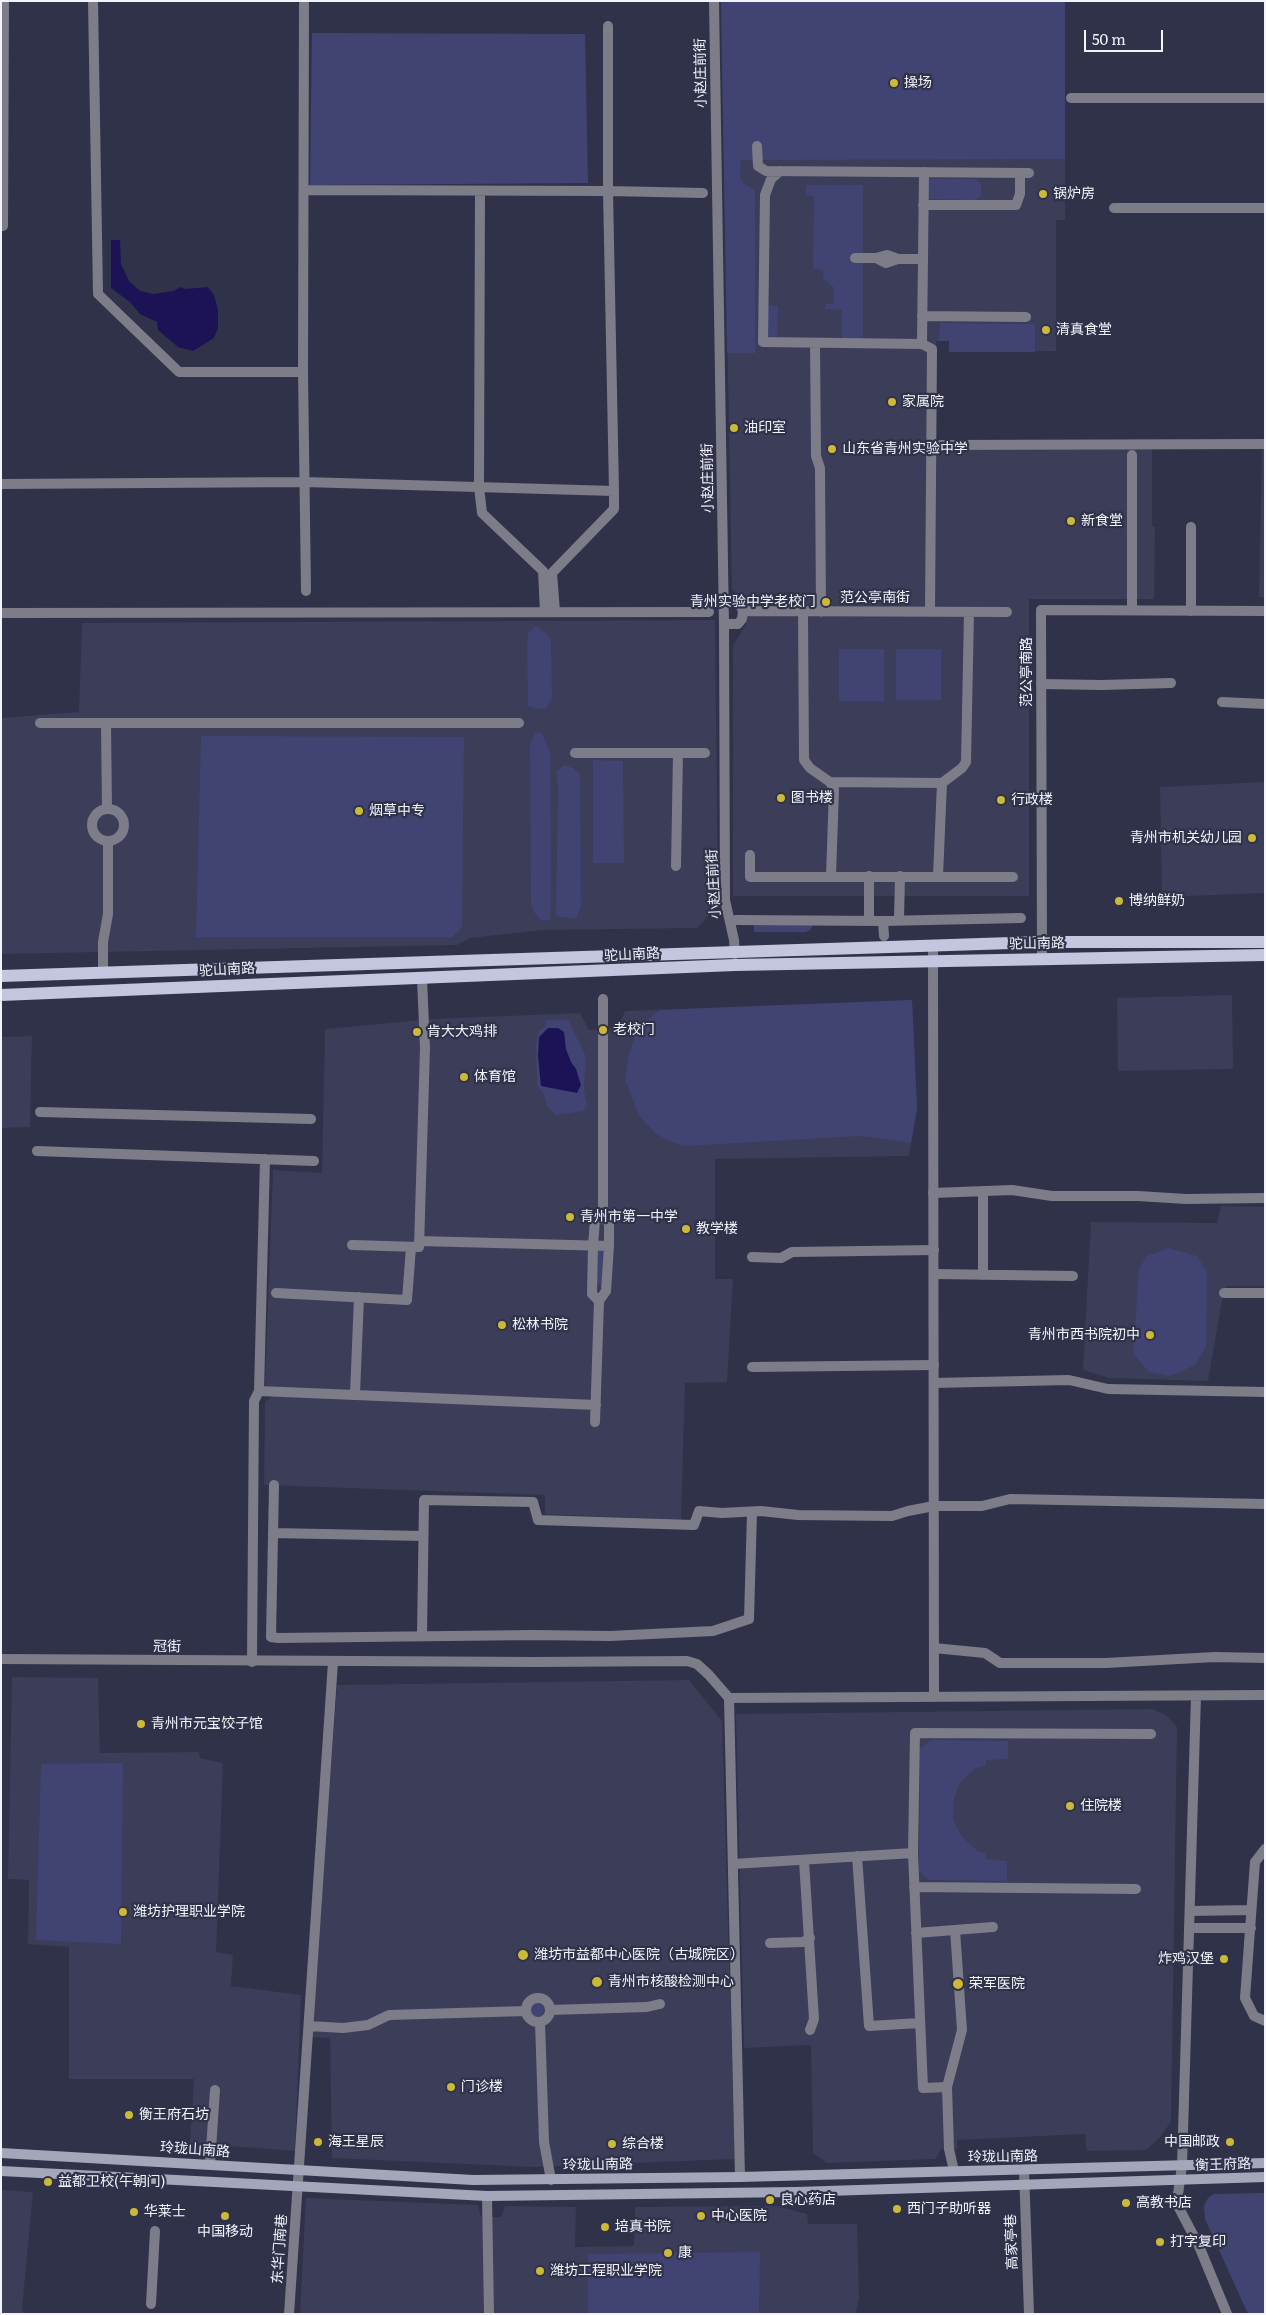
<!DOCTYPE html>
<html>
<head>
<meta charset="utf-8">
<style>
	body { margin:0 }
	#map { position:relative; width:1266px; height:2315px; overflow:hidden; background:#303249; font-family:Literata,serif }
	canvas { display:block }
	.frame { position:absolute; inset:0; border:2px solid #f2f3fc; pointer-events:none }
	.scale { position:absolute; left:1084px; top:30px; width:79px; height:22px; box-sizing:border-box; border:2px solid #f2f3fc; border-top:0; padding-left:6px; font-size:15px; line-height:18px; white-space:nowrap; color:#f2f3fc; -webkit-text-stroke:4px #303249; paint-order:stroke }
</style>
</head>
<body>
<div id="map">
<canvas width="1266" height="2315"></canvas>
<div class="frame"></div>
<div class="scale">50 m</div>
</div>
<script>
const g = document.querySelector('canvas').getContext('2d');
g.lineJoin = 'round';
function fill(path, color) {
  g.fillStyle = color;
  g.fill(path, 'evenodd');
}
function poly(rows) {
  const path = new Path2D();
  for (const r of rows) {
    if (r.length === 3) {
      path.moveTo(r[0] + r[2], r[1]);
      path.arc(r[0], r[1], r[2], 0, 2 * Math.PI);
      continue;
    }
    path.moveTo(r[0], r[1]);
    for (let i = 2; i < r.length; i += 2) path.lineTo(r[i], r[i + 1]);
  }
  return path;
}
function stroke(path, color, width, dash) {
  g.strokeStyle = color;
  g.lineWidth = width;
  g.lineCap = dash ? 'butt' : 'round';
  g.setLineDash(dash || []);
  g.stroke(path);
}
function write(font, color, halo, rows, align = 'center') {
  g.font = font + ' Literata,"Noto Sans SC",serif';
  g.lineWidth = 4.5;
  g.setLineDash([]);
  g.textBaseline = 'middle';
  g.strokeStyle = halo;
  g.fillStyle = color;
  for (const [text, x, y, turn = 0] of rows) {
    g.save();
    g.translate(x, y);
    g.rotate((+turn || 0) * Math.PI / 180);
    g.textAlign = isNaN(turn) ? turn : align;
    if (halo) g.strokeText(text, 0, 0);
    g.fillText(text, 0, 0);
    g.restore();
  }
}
fill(poly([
	[721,1,1065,1,1065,220,1056,220,1056,351,949,352,949,341,936,341,936,450,1152,448,1152,526,1155,527,1154,599,1029,599,1029,896,733,896,733,645,746,625,746,600,732,590],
	[1262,449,1265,449,1265,597,1259,597],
	[715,620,718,905,697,928,542,930,471,938,457,945,1,954,1,718,79,712,82,623],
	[1265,782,1265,893,1162,897,1160,787],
	[1232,995,1233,1069,1118,1071,1117,998],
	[912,1000,917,1108,909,1156,715,1159,715,1279,733,1279,727,1382,685,1383,681,1520,545,1514,545,1495,264,1485,265,1402,271,1397,271,1387,265,1385,273,1170,322,1173,325,1029,433,1019,580,1013,589,1030,617,1029,625,1011],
	[32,1036,30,1127,1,1128,1,1037],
	[1221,1206,1265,1207,1265,1286,1227,1286,1222,1300,1208,1381,1109,1378,1083,1370,1091,1222,1217,1223],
	[12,1677,98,1678,100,1753,199,1752,200,1758,223,1763,216,1952,233,1955,231,1986,301,1995,295,2151,190,2143,194,2079,69,2079,69,1947,28,1944,29,1880,8,1879],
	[689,1680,722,1721,735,2159,533,2167,332,2158,330,2038,312,2037,337,1685],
	[1152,1709,1166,1715,1177,1727,1171,2122,1159,2138,1146,2150,1087,2151,1085,2134,957,2140,957,2149,941,2149,936,2159,827,2163,813,2153,811,2045,744,2048,736,1714],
	[1,2190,33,2192,22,2309,24,2314,1,2314],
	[306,2198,478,2205,481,2217,501,2217,505,2206,576,2207,575,2247,634,2246,635,2207,777,2206,807,2214,808,2224,857,2224,859,2298,856,2314,300,2314]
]), '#3b3d59');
fill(poly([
	[721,1,1065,1,1065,159,741,160,740,177,743,183,755,190,755,353,727,353],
	[312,33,585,34,588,183,310,185],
	[927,179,976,179,981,184,981,196,976,200,926,199],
	[806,185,863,185,863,339,842,339,842,310,825,309,825,304,834,303,834,288,823,278,823,270,813,269,814,196,806,195],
	[765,305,778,306,777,339,765,339],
	[940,323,1035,324,1035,352,949,352,949,341,939,341],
	[536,626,545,632,551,641,552,698,546,708,537,709,528,706,527,645,528,633],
	[839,649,884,649,884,701,839,701],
	[896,649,941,649,941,700,896,700],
	[536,732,542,733,550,752,551,911,550,920,542,921,534,912,531,903,530,743],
	[201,736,464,737,462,927,452,937,196,937],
	[593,760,623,761,624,863,593,863],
	[564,765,573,768,580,775,581,905,576,919,556,916,558,786,556,771],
	[754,923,813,925,810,930,806,932,754,932],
	[912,1000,917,1108,911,1143,861,1136,684,1146,668,1141,654,1132,639,1115,625,1080,629,1054,635,1036,641,1025,660,1010],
	[545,1020,568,1020,586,1057,584,1090,587,1105,584,1111,555,1115,547,1106,543,1093,537,1085,536,1045,538,1031,546,1026],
	[1169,1248,1197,1256,1207,1272,1206,1347,1195,1365,1170,1376,1149,1372,1133,1353,1139,1269,1147,1256],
	[598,1251,603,1251,602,1284,596,1284],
	[931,1740,1008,1741,1008,1759,986,1760,986,1766,976,1768,959,1783,954,1799,953,1820,962,1837,978,1851,986,1853,986,1859,1007,1861,1007,1881,930,1880,919,1872,920,1748],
	[123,1763,121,1944,36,1940,41,1764],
	[537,2010,7],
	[1265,2193,1265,2314,1248,2314,1205,2219,1204,2206,1208,2198,1214,2194],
	[760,2252,759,2314,588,2314,588,2254]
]), '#414373');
fill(poly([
	[111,240,120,240,121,264,129,281,140,291,154,294,173,291,181,287,185,289,208,287,214,295,218,310,218,328,214,338,193,351,178,347,158,330,157,322,140,314,130,302,111,288],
	[548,1028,558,1028,564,1032,566,1049,571,1062,576,1069,581,1085,577,1093,541,1086,538,1056,539,1037]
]), '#1c1357');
stroke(poly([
	[93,1,98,294,179,372,303,372],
	[304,1,303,372,306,591],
	[714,1,724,624,725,900,734,940,735,954],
	[608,26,608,191,703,193],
	[1071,98,1265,98],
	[757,146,758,166,766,171,1029,173],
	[780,171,771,179,765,195,763,342,922,344,932,349,930,612],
	[480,191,479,487,482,513,543,571,545,612],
	[923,205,1016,205,1020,194,1020,173],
	[1114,208,1265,208],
	[1,226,3,226,4,1],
	[855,258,876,258,887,255,898,259,923,259],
	[876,258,886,263,898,259],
	[922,316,1026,317],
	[815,343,816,456,820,468,821,612],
	[922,344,924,172],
	[941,445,1265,444],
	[1132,455,1132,610],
	[1,484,304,482,614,491,608,191,304,190],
	[723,600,737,599,743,611,742,619,738,624,724,624],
	[743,611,1007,612],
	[1191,611,1191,527],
	[555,612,552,573,614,509,614,491],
	[803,612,804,760,810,768,830,782,834,789,831,876],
	[1041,684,1102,685,1171,683],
	[1222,702,1265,704],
	[40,723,519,723],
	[106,723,107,809],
	[575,753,705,753],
	[830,782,942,783],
	[108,825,16],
	[750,855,750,877,1013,877],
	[676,866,678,753],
	[938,876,942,783,962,768,966,762,969,612],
	[736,920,883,921,1021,918],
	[899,920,900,876],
	[869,921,869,876],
	[883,921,884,936],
	[103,973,103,942,108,914,108,842],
	[603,1025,603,999],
	[40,1112,311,1119],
	[37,1151,314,1161],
	[983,1191,983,1275],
	[933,1193,1012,1190,1052,1196,1138,1196,1186,1199,1265,1198],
	[419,1241,609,1246],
	[352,1245,419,1247,425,1048,422,979],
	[752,1257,781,1258,792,1252,934,1250],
	[934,1274,1073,1276],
	[276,1293,407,1300,411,1247],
	[1224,1293,1265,1293],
	[599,1301,592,1294,593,1246,595,1220,603,1218],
	[752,1367,934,1365],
	[934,1383,1069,1380,1108,1389,1265,1392],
	[259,1391,596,1405],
	[355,1394,359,1297],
	[595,1422,599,1301,606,1291,609,1246,609,1222,603,1218,603,1035],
	[274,1485,271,1637,278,1638,534,1635,610,1636,713,1631,749,1619,752,1512],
	[273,1533,423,1536],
	[422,1636,424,1500,533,1502,538,1520,694,1525,699,1511,722,1513,761,1511,798,1515,892,1516,908,1511,934,1506,982,1506,1010,1499,1265,1504],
	[934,1648,985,1653,1000,1663,1106,1663,1215,1657,1265,1658],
	[252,1662,254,1401,259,1391,265,1159],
	[729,1698,740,2177],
	[1265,1849,1255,1862,1245,1998,1254,2016,1265,2021],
	[857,1856,869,2026,920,2023],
	[804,1861,814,2019,810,2030],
	[733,1864,913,1853],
	[914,1887,1136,1889],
	[1190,1911,1251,1910],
	[1189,1928,1251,1928],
	[916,1933,993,1927],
	[770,1943,803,1942,810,1938],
	[538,2010,12],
	[550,2010,647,2007,660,2004],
	[540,2022,544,2142,551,2180],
	[309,2026,343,2028,368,2025,389,2015,526,2011],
	[947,2087,923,2088,913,1853,915,1733,1151,1734],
	[210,2164,215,2090],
	[1024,2170,1029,2314],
	[954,2171,949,2149,947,2087,962,2030,955,1930],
	[487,2196,489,2314],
	[151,2304,155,2231],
	[289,2314,333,1662]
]), '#7c7d89', 10);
stroke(poly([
	[1,613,709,612],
	[933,947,934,1696],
	[1042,958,1041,610,1265,611],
	[1,1659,535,1662,687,1661,697,1664,709,1675,729,1698,1265,1695],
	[1196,1696,1182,2166,1178,2194,1179,2208,1199,2246,1227,2314]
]), '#7c7d89', 10);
stroke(poly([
	[1,2153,473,2180,740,2177,1265,2163],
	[1,2171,487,2196,796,2192,1265,2177]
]), '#a4a6b9', 10);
stroke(poly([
	[1,976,1042,942,1265,942],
	[1,995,735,965,1265,955]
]), '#c3c6de', 12);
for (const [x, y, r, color] of [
	[894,83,5,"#ccb938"],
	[1043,194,5,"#ccb938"],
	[1046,330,5,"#ccb938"],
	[892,402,5,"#ccb938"],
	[734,428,5,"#ccb938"],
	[832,449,5,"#ccb938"],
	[1071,521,5,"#ccb938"],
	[826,602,5,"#ccb938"],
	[781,798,5,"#ccb938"],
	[1001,800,5,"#ccb938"],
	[359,811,5,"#ccb938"],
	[1252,838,5,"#ccb938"],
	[1119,901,5,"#ccb938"],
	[603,1030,5,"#ccb938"],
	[417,1032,5,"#ccb938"],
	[464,1077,5,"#ccb938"],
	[570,1217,5,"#ccb938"],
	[686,1229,5,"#ccb938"],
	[502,1325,5,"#ccb938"],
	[1150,1335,5,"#ccb938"],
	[141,1724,5,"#ccb938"],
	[1070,1806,5,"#ccb938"],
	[123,1912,5,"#ccb938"],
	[523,1955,6,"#ccb938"],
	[1224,1959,5,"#ccb938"],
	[597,1982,6,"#ccb938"],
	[958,1984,6,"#ccb938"],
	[451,2087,5,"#ccb938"],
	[129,2115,5,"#ccb938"],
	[318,2142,5,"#ccb938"],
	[1230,2142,5,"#ccb938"],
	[612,2144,5,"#ccb938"],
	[48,2182,5,"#ccb938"],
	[770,2200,5,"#ccb938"],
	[1126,2203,5,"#ccb938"],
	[897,2209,5,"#ccb938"],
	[134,2212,5,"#ccb938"],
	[225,2216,5,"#ccb938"],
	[701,2216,5,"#ccb938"],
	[605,2227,5,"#ccb938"],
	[1160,2242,5,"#ccb938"],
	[668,2253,5,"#ccb938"],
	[540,2271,5,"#ccb938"]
]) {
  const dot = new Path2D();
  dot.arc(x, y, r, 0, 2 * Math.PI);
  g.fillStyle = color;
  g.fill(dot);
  stroke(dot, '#303249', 2);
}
write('14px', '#f2f3fc', '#303249', [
	["小赵庄前街",701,73,-91],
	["小赵庄前街",708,478,-91],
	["范公亭南街",875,598],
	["范公亭南路",1027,672,-90],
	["小赵庄前街",714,884,-93],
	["驼山南路",1037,944,-1],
	["驼山南路",632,955,-3],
	["驼山南路",227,970,-3],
	["冠街",167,1647,1],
	["玲珑山南路",195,2150,4],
	["玲珑山南路",1003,2157,-1],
	["玲珑山南路",598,2165,-1],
	["衡王府路",1223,2165,-2],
	["高家亭巷",1012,2242,-92],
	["东华门南巷",280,2249,-86]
]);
write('14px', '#f2f3fc', '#303249', [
	["操场",904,83],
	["锅炉房",1053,194],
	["清真食堂",1056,330],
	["家属院",902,402],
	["油印室",744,428],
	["山东省青州实验中学",842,449],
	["新食堂",1081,521],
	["青州实验中学老校门",816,602,"right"],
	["图书楼",791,798],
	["行政楼",1011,800],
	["烟草中专",369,811],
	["青州市机关幼儿园",1242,838,"right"],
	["博纳鲜奶",1129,901],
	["老校门",613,1030],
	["肯大大鸡排",427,1032],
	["体育馆",474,1077],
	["青州市第一中学",580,1217],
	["教学楼",696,1229],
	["松林书院",512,1325],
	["青州市西书院初中",1140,1335,"right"],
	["青州市元宝饺子馆",151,1724],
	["住院楼",1080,1806],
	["潍坊护理职业学院",133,1912],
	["潍坊市益都中心医院（古城院区）",534,1955],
	["炸鸡汉堡",1214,1959,"right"],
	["青州市核酸检测中心",608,1982],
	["荣军医院",969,1984],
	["门诊楼",461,2087],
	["衡王府石坊",139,2115],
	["海王星辰",328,2142],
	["中国邮政",1220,2142,"right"],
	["综合楼",622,2144],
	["益都卫校(午朝门)",58,2182],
	["良心药店",780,2200],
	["高教书店",1136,2203],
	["西门子助听器",907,2209],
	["华莱士",144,2212],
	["中心医院",711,2216],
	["培真书院",615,2227],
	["中国移动",225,2232,"center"],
	["打字复印",1170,2242],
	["康",678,2253],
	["潍坊工程职业学院",550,2271]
], 'left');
</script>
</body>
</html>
